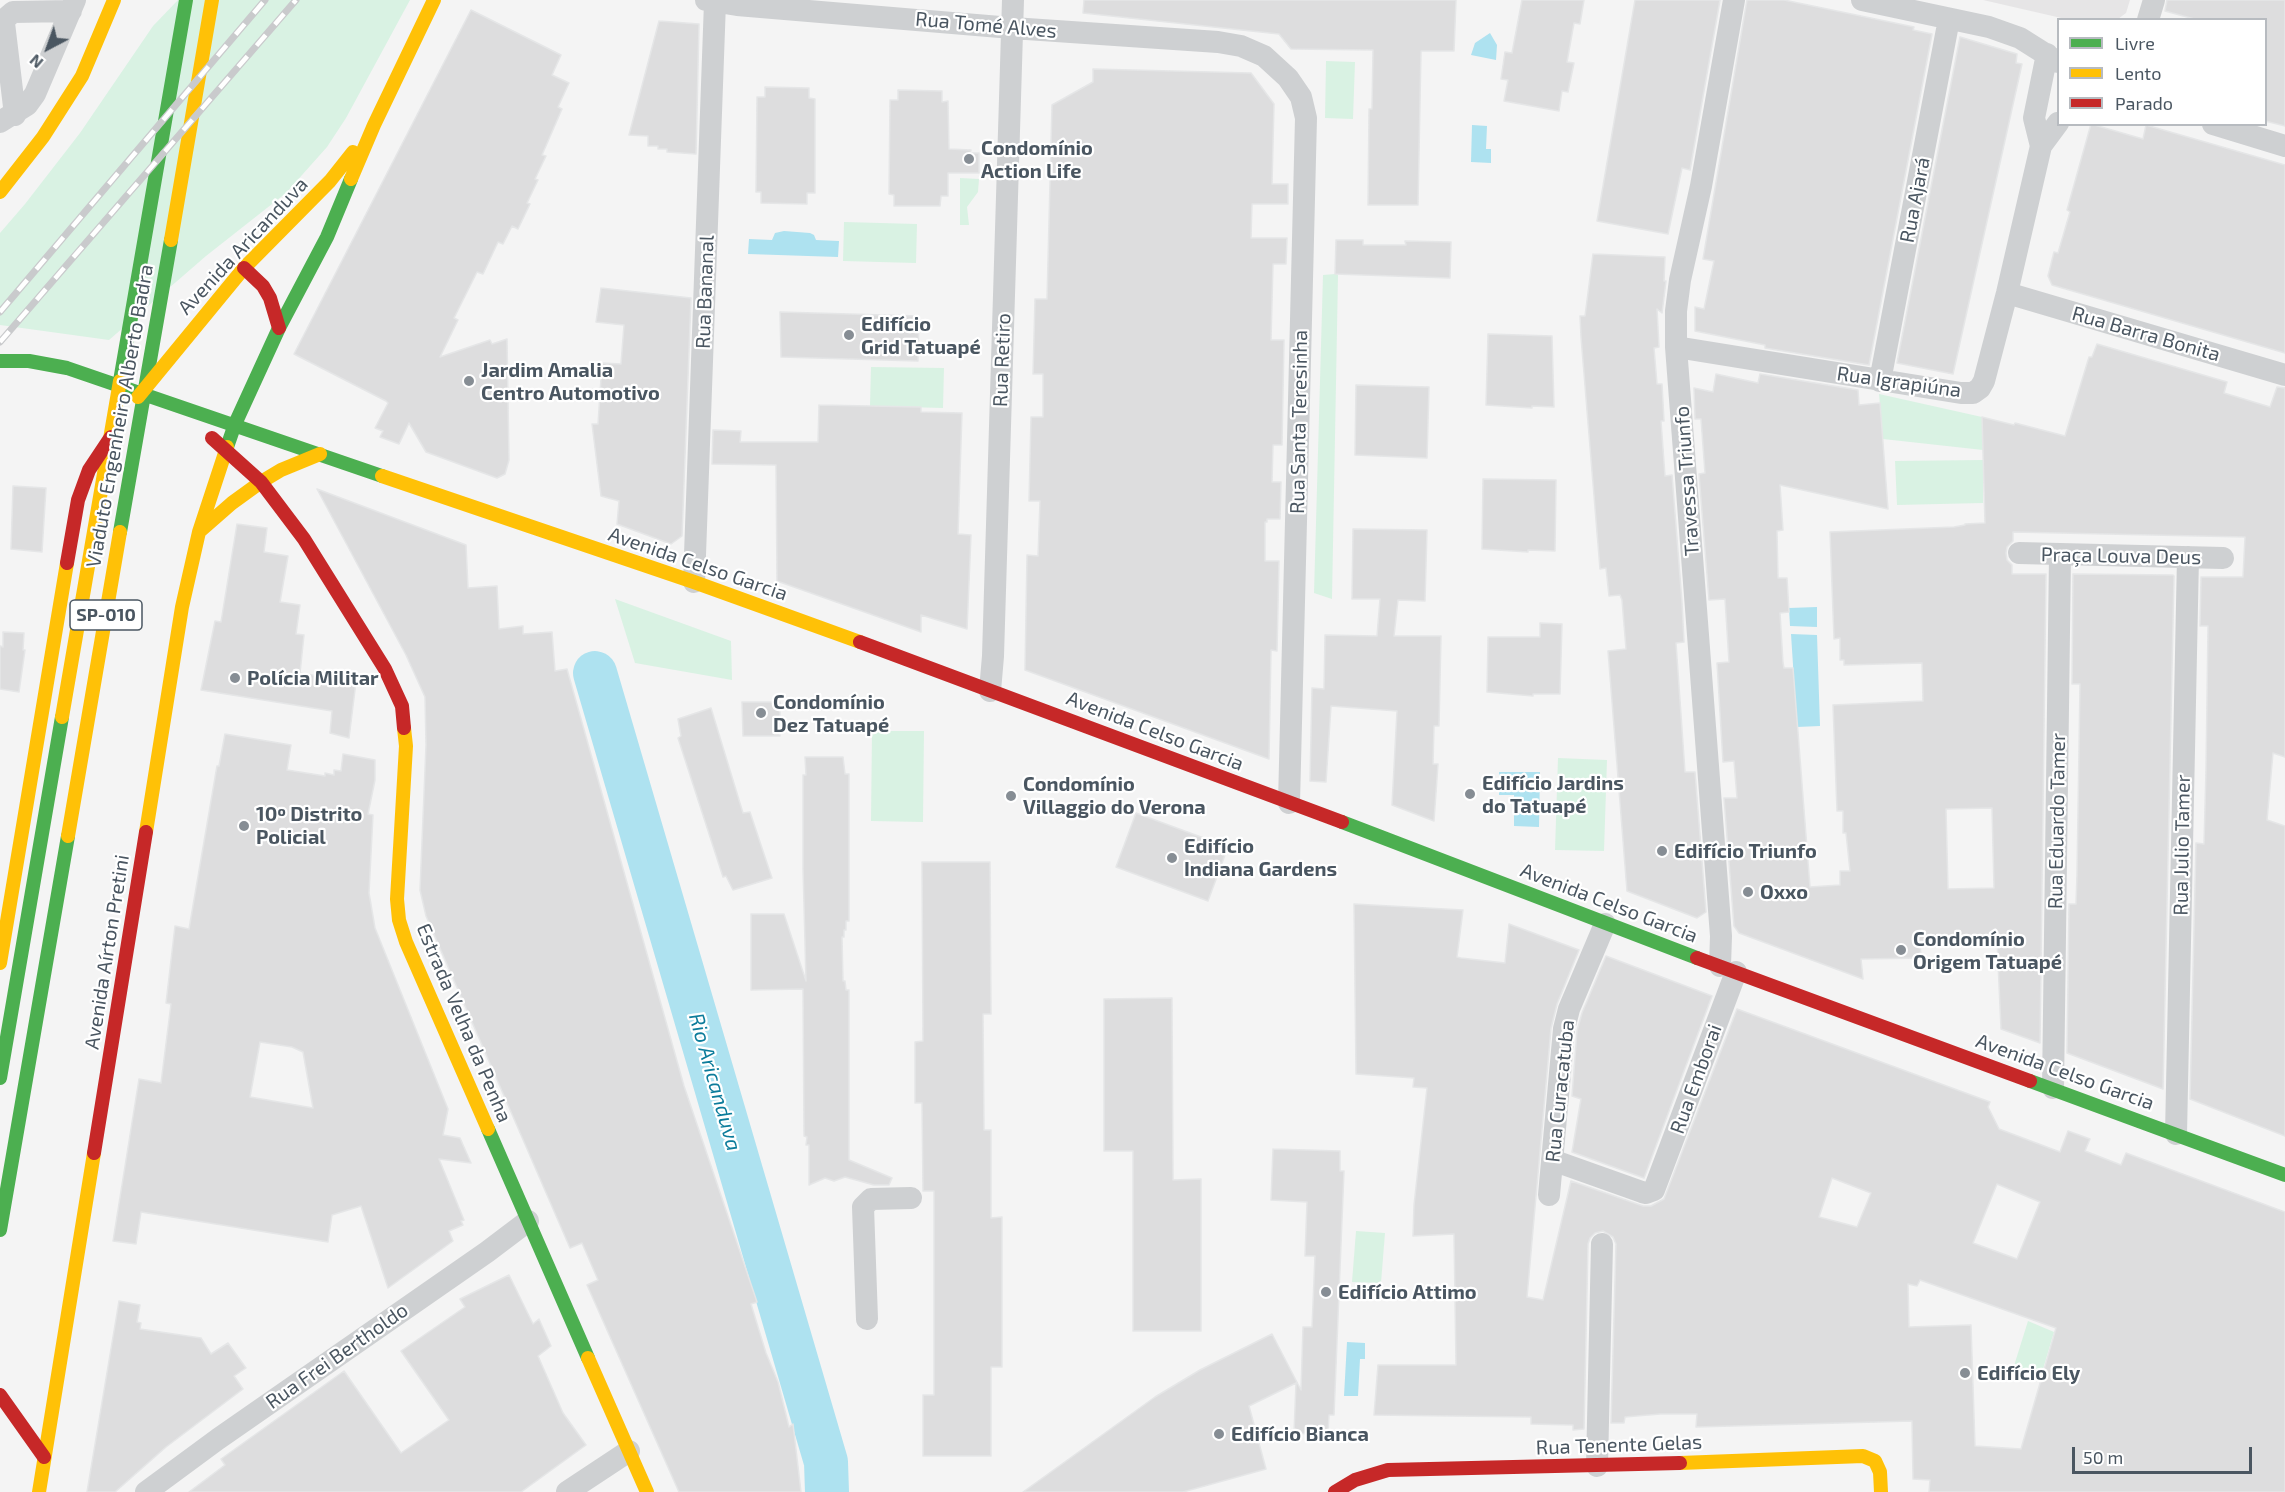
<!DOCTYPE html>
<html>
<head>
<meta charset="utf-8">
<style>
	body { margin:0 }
	#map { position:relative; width:2285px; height:1492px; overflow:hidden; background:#f4f4f4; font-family:"Exo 2",sans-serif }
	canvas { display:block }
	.legend { position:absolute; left:2057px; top:18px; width:210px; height:108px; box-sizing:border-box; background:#fff; border:2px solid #b7bbc0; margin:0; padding:8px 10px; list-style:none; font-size:18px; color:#4a5661 }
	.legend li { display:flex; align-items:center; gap:12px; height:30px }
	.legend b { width:30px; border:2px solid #b7bbc0 }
	.north { position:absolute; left:18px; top:18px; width:60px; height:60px; -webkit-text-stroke:4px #fff; paint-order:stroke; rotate:221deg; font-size:16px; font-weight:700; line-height:24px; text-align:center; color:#4a5661 }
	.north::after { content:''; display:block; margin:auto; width:21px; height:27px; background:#4a5661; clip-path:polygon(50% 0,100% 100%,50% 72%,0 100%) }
	.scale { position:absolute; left:2072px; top:1447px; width:180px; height:27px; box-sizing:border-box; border:3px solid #4a5661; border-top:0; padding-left:8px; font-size:18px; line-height:21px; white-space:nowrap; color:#4a5661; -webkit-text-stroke:4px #fff; paint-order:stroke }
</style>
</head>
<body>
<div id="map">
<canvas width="2285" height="1492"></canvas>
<ul class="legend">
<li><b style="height:8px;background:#4caf50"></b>Livre</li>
<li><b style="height:8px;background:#ffc107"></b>Lento</li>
<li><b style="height:8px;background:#c62828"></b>Parado</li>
</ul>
<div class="north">N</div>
<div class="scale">50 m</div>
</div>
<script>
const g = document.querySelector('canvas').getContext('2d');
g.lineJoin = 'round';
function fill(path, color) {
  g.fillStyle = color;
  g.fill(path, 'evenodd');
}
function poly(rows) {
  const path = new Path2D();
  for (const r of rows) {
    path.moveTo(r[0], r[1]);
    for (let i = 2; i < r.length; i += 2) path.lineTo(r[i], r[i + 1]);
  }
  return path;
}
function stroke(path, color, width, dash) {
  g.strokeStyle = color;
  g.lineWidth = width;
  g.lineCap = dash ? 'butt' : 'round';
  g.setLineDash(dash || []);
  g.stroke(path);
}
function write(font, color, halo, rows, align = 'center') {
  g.font = font + ' "Exo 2",sans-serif';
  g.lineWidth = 4.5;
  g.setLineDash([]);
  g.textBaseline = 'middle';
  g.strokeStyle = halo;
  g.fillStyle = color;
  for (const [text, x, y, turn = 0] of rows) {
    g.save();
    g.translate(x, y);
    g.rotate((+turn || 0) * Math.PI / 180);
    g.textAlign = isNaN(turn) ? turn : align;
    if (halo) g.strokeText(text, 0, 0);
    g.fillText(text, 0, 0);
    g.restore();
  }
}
fill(poly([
	[1983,0,2130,0,2126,13,2118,19,2070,20]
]), '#e6e5e6');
fill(poly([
	[178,0,410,0,346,118,327,147,286,193,206,256,109,340,0,325,0,233,25,204,80,133,153,26],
	[1326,61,1355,62,1353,119,1325,118],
	[960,178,979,179,978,192,967,207,969,225,960,225],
	[844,222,917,224,916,263,843,261],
	[1335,274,1338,275,1332,599,1314,593,1323,275],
	[871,367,944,368,943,408,870,406],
	[1879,394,1982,417,1983,450,1883,439],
	[1983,460,1983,503,1897,505,1895,461],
	[615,599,731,641,732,680,635,663],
	[872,731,924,731,923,822,871,821],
	[1558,758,1607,760,1604,851,1555,850],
	[1356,1231,1385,1233,1381,1283,1352,1282],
	[2028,1321,2054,1332,2041,1376,2013,1369]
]), '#d9f2e3');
fill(poly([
	[1490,33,1497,45,1496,60,1471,55,1475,43],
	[1472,125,1487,126,1486,149,1491,149,1491,163,1471,162],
	[784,231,810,233,814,235,816,240,839,241,838,257,748,254,749,239,772,240,775,233],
	[1817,607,1817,627,1790,626,1789,608],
	[1791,634,1817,635,1820,726,1797,727],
	[1499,772,1540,772,1539,827,1514,826,1514,795,1499,795],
	[1347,1342,1365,1343,1365,1359,1360,1359,1358,1396,1344,1396]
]), '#aee2f0');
stroke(poly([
	[595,673,826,1462,827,1492]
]), '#aee2f0', 44);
const building = poly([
	[1084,0,1456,0,1454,51,1421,51,1418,205,1368,205,1369,109,1372,109,1373,50,1291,49,1279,34,1083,13,1084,0],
	[1522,0,1584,0,1580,24,1574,23,1567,62,1574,63,1568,92,1562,91,1559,111,1504,101,1508,80,1501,79,1505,52,1512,53,1522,0],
	[1635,0,1720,0,1690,170,1682,168,1668,234,1597,221,1635,0],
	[1747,0,1784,0,1914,27,1913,30,1932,34,1869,365,1765,348,1765,345,1695,331,1695,307,1704,309,1714,261,1703,259,1747,0],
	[2167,0,2285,0,2285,126,2265,121,2265,20,2198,20,2165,11,2167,0],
	[471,10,561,55,552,75,569,83,558,107,562,109,542,155,546,156,535,179,538,180,527,203,530,204,518,229,512,226,503,244,498,242,483,274,477,272,454,318,458,320,440,357,490,340,492,344,507,339,509,460,505,474,497,478,426,452,409,423,399,444,380,437,383,431,375,428,388,403,386,401,294,354,471,10],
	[659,21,699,24,696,154,667,152,667,149,658,149,658,146,648,146,648,136,629,135,659,21],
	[1960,37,2017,54,2016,63,2022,64,1953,374,1897,363,1960,37],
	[1093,69,1251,73,1274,104,1272,184,1288,184,1288,204,1252,204,1251,238,1287,238,1286,264,1273,264,1271,340,1284,340,1282,445,1273,445,1272,482,1281,482,1280,519,1267,519,1267,522,1265,522,1265,561,1279,561,1277,651,1271,650,1269,759,1025,670,1027,555,1038,556,1040,501,1029,501,1031,417,1043,417,1043,374,1033,374,1035,299,1047,299,1052,105,1093,82,1093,69],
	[765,87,809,88,809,98,815,99,815,193,807,193,807,204,761,203,761,192,756,192,757,97,765,97,765,87],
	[898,90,942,91,942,102,948,101,949,149,971,150,970,153,979,153,979,173,948,173,948,196,941,196,940,206,894,206,894,195,889,194,890,100,898,100,898,90],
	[2091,124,2143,139,2146,125,2285,165,2285,353,2052,285,2048,276,2054,252,2058,253,2070,212,2067,210,2091,124],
	[1336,240,1363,240,1363,245,1406,245,1405,241,1451,242,1450,278,1335,274,1336,240],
	[1593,254,1665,257,1664,281,1666,281,1662,313,1657,309,1659,347,1654,348,1657,384,1662,384,1664,421,1661,421,1665,476,1672,475,1682,602,1684,642,1676,643,1685,772,1695,772,1706,912,1697,918,1627,891,1608,651,1626,649,1622,600,1620,595,1609,596,1606,568,1600,569,1581,337,1580,316,1585,316,1593,254],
	[601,288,691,298,682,536,671,544,617,524,619,501,601,496,592,424,598,424,602,363,621,364,624,325,596,322,601,288],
	[780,312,919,316,918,361,781,357,780,312],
	[1488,334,1552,336,1554,407,1532,406,1532,408,1486,405,1488,334],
	[2097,344,2227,382,2224,393,2270,407,2277,387,2285,388,2285,757,2273,753,2267,820,2285,826,2285,1136,2190,1099,2196,843,2204,844,2206,770,2208,626,2200,626,2201,577,2243,577,2245,537,2013,532,2013,541,2007,547,2006,553,2007,560,2012,565,2012,574,2046,574,2040,1043,2001,1029,1997,940,1920,941,1921,958,1861,959,1863,979,1739,933,1734,926,1724,798,1737,798,1734,761,1723,762,1717,663,1729,662,1725,599,1709,600,1699,474,1705,473,1701,419,1695,419,1694,388,1713,392,1716,374,1758,383,1760,374,1858,390,1859,405,1880,403,1888,509,1780,485,1783,530,1777,531,1778,578,1787,578,1789,612,1780,613,1783,663,1784,668,1793,668,1810,887,1840,885,1840,871,1850,871,1846,833,1843,833,1843,811,1837,811,1833,705,1923,701,1922,663,1844,665,1844,660,1840,660,1840,638,1834,639,1830,532,1954,527,1965,525,1965,524,1985,523,1982,417,2014,425,2015,423,2065,436,2089,357,2092,357,2097,344],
	[1992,808,1994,888,1948,889,1946,809,1992,808],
	[1356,385,1429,387,1427,458,1355,455,1356,385],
	[819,405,921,407,921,412,962,413,958,534,971,535,967,629,921,615,921,632,777,581,776,465,712,464,713,430,741,431,740,442,818,442,819,405],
	[1483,479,1556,480,1555,551,1528,550,1528,552,1482,549,1483,479],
	[13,486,46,488,42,552,11,549,13,486],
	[317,489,466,545,468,588,497,586,499,629,523,626,523,634,552,632,555,671,567,669,684,1086,757,1302,751,1304,766,1353,778,1382,789,1427,793,1424,801,1492,679,1492,587,1285,598,1280,582,1243,570,1248,426,916,420,890,426,745,425,697,406,655,317,489],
	[237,524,267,528,264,552,288,556,280,602,300,605,296,634,304,635,300,673,356,682,349,738,330,733,332,711,201,690,215,621,221,622,237,524],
	[1353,529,1427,530,1425,601,1398,600,1394,636,1441,636,1439,726,1434,726,1433,764,1438,764,1434,821,1392,805,1397,711,1331,706,1326,782,1310,781,1312,688,1324,689,1325,635,1377,636,1380,599,1352,599,1353,529],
	[2073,574,2173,575,2174,576,2163,1089,2067,1053,2069,904,2076,904,2077,874,2080,684,2072,684,2073,574],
	[1540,623,1562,624,1560,694,1533,694,1533,696,1487,692,1488,637,1540,637,1540,623],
	[3,632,24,633,23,650,25,650,19,692,0,689,0,646,3,647,3,632],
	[742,702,780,702,780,736,743,736,742,702],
	[711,708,743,813,750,812,772,878,733,890,726,876,723,877,678,738,681,736,678,719,711,708],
	[225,734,291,745,287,770,325,776,325,773,334,775,334,770,341,771,343,754,375,760,375,780,368,814,373,815,369,893,375,928,448,1109,443,1135,460,1138,471,1163,439,1159,464,1220,461,1221,463,1225,449,1231,453,1241,388,1288,361,1206,332,1215,328,1242,141,1212,136,1244,113,1241,139,1079,161,1083,171,1004,166,1003,175,926,189,929,217,766,219,766,225,734],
	[260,1042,292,1047,303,1052,313,1108,250,1097,260,1042],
	[805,757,843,757,845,774,849,774,849,921,846,921,846,930,844,930,844,937,842,937,843,981,845,981,846,990,849,990,849,1160,892,1178,889,1185,874,1185,845,1177,834,1181,825,1178,809,1185,809,1145,806,1145,807,1137,804,1136,803,989,751,990,751,914,784,914,806,981,803,868,803,775,806,775,805,757],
	[1136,813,1228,847,1208,901,1116,867,1136,813],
	[922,862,990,862,991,1014,983,1014,984,1130,991,1130,991,1218,1002,1217,1002,1367,991,1367,991,1456,923,1456,923,1395,934,1395,934,1191,923,1191,922,1103,915,1103,915,1042,923,1041,922,862],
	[1354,904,1463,910,1457,957,1461,958,1505,963,1509,924,1579,950,1557,1004,1551,1028,1527,1297,1543,1300,1571,1181,1643,1206,1651,1206,1664,1199,1737,1009,1990,1102,1988,1107,1999,1129,2060,1152,2068,1131,2090,1139,2085,1151,2121,1165,2126,1153,2285,1212,2285,1492,1929,1492,1930,1480,1913,1479,1912,1421,1696,1427,1697,1414,1660,1414,1625,1417,1624,1423,1611,1423,1616,1244,1613,1237,1603,1231,1595,1233,1590,1238,1588,1244,1584,1429,1573,1430,1573,1425,1531,1424,1531,1417,1374,1415,1378,1365,1456,1365,1454,1234,1413,1236,1414,1205,1427,1088,1413,1087,1414,1078,1356,1074,1354,904],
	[1832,1178,1871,1193,1857,1227,1819,1217,1832,1178],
	[1997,1184,2040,1202,2017,1259,1973,1243,1997,1184],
	[1920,1280,2056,1328,2021,1449,1975,1446,1971,1325,1909,1327,1908,1284,1917,1286,1920,1280],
	[1606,956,1712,996,1644,1178,1572,1152,1581,1099,1572,1096,1577,1031,1582,1013,1606,956],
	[1172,998,1173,1180,1201,1179,1201,1331,1133,1331,1133,1151,1104,1151,1104,999,1172,998],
	[1273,1149,1340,1151,1340,1171,1344,1171,1334,1415,1329,1415,1328,1435,1294,1433,1296,1383,1249,1406,1266,1469,1183,1492,1023,1492,1155,1397,1200,1370,1272,1334,1301,1390,1303,1327,1312,1327,1315,1256,1305,1256,1307,1202,1271,1200,1273,1149],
	[509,1275,533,1324,539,1319,551,1346,538,1356,563,1413,586,1445,521,1492,189,1492,225,1465,221,1459,344,1371,401,1453,449,1420,401,1351,465,1307,460,1299,509,1275],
	[119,1301,140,1305,137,1322,141,1323,140,1329,201,1338,211,1354,228,1343,246,1368,234,1376,243,1389,166,1447,115,1492,87,1492,119,1301]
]);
fill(building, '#ddddde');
stroke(building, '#e5e6e7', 1.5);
stroke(poly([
	[706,0,737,5,1012,28,1218,42,1241,46,1264,56,1288,78,1301,97,1306,118,1289,803],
	[1862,0,1989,27,2020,38,2058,62],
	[2148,20,2154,0],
	[2047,54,2034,118,2041,146,2058,123],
	[15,115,4,23,6,18,13,12,71,11],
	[0,122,27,105,35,94,75,0],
	[2213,124,2285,146],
	[2007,293,2285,375],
	[1676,347,1961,393,1973,393,1980,388,1984,381,2007,293,2041,146],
	[1880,381,1949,19],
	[2019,553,2223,558],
	[694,582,715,2],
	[990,691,993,656,1013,0],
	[1720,966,1721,936,1676,347,1676,311,1680,280,1701,186,1734,0],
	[2053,1088,2060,555],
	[2176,1134,2188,557],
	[1552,1160,1642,1192,1646,1193,1654,1190,1736,972],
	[1549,1195,1564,1029,1569,1009,1605,924],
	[867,1319,863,1207,871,1199,911,1198],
	[1597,1466,1602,1244],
	[146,1492,218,1439,487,1252,528,1221],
	[567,1492,629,1451]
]), '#ced0d2', 22);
stroke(poly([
	[0,361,29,361,67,368,382,476],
	[120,381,186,0],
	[227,447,235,424,279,328,327,237,351,179],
	[120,532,171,240],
	[1342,822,1697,958],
	[0,1078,62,717],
	[2030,1081,2285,1175],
	[488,1129,588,1358],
	[0,1230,68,836]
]), '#4caf50', 14);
stroke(poly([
	[351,179,374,125,434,0],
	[0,192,43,137,82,76,114,0],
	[171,240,212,0],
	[138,397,244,268,330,181,353,152],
	[382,476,694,582,860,642],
	[200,531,232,503,261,482,281,470,320,454],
	[62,717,120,381],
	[404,728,406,746,397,899,399,920,406,942,488,1129],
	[146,832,182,607,199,532,227,447],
	[68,836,120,532],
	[0,963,67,563],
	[588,1358,647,1492],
	[1680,1463,1863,1456,1875,1461,1880,1472,1881,1492],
	[39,1492,94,1153]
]), '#ffc107', 14);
stroke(poly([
	[244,268,263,286,270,298,279,328],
	[212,438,261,482,304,539,385,669,402,706,404,728],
	[67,563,78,500,89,470,111,437],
	[860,642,1342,822],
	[1697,958,2030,1081],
	[94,1153,146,832],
	[0,1395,44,1457],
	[1335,1492,1355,1480,1388,1470,1680,1463]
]), '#c62828', 14);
const rail = poly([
	[0,312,265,0],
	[0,342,296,0]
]);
stroke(rail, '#c9cacc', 7);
stroke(rail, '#fff', 4.5, [14]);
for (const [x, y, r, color] of [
	[969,159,6,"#868d94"],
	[849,335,6,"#868d94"],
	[469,381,6,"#868d94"],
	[235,678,6,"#868d94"],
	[761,713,6,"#868d94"],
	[1470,794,6,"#868d94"],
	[1011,796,6,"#868d94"],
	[244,826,6,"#868d94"],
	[1662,851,6,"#868d94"],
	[1172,858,6,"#868d94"],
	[1748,892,6,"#868d94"],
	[1901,950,6,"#868d94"],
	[1326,1292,6,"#868d94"],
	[1965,1373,6,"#868d94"],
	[1219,1434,6,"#868d94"]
]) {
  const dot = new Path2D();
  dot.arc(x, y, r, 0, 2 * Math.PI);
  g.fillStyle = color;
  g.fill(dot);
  stroke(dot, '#fff', 2);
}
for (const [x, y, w] of [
	[106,615,72]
]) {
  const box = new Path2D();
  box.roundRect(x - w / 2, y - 15, w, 30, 4.5);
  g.fillStyle = '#fff';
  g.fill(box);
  stroke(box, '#4a5661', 1.5);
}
write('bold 18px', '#4a5661', null, [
	["SP-010",106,615]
]);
write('20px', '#4a5661', '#fff', [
	["Rua Tomé Alves",986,25,5],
	["Rua Ajará",1915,200,-79],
	["Avenida Aricanduva",243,246,-47],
	["Rua Bananal",705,292,-88],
	["Rua Barra Bonita",2146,334,16],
	["Rua Retiro",1002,360,-88],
	["Rua Igrapiúna",1899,382,8],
	["Viaduto Engenheiro Alberto Badra",120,416,-80],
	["Rua Santa Teresinha",1299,422,-89],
	["Travessa Triunfo",1687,481,-94],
	["Praça Louva Deus",2121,556,1],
	["Avenida Celso Garcia",698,564,19],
	["Avenida Celso Garcia",1155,731,21],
	["Rua Eduardo Tamer",2057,821,-89],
	["Rua Julio Tamer",2182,845,-89],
	["Avenida Celso Garcia",1609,903,21],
	["Avenida Aírton Pretini",107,952,-81],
	["Estrada Velha da Penha",464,1023,67],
	["Avenida Celso Garcia",2065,1072,20],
	["Rua Emborai",1696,1079,-70],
	["Rua Curacatuba",1560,1091,-84],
	["Rua Frei Bertholdo",337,1356,-35],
	["Rua Tenente Gelas",1619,1445,-2]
]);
write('bold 20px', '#4a5661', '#fff', [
	["Condomínio",981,148],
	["Action Life",981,171],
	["Edifício",861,324],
	["Grid Tatuapé",861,347],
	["Jardim Amalia",481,370],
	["Centro Automotivo",481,393],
	["Polícia Militar",247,678],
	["Condomínio",773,702],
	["Dez Tatuapé",773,725],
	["Edifício Jardins",1482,783],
	["do Tatuapé",1482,806],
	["Condomínio",1023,784],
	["Villaggio do Verona",1023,807],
	["10º Distrito",256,814],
	["Policial",256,837],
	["Edifício",1184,846],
	["Indiana Gardens",1184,869],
	["Edifício Triunfo",1674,851],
	["Oxxo",1760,892],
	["Condomínio",1913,939],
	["Origem Tatuapé",1913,962],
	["Edifício Attimo",1338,1292],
	["Edifício Ely",1977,1373],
	["Edifício Bianca",1231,1434]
], 'left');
write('italic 21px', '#0c7c9b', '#fff', [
	["Rio Aricanduva",715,1082,74]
]);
</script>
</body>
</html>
